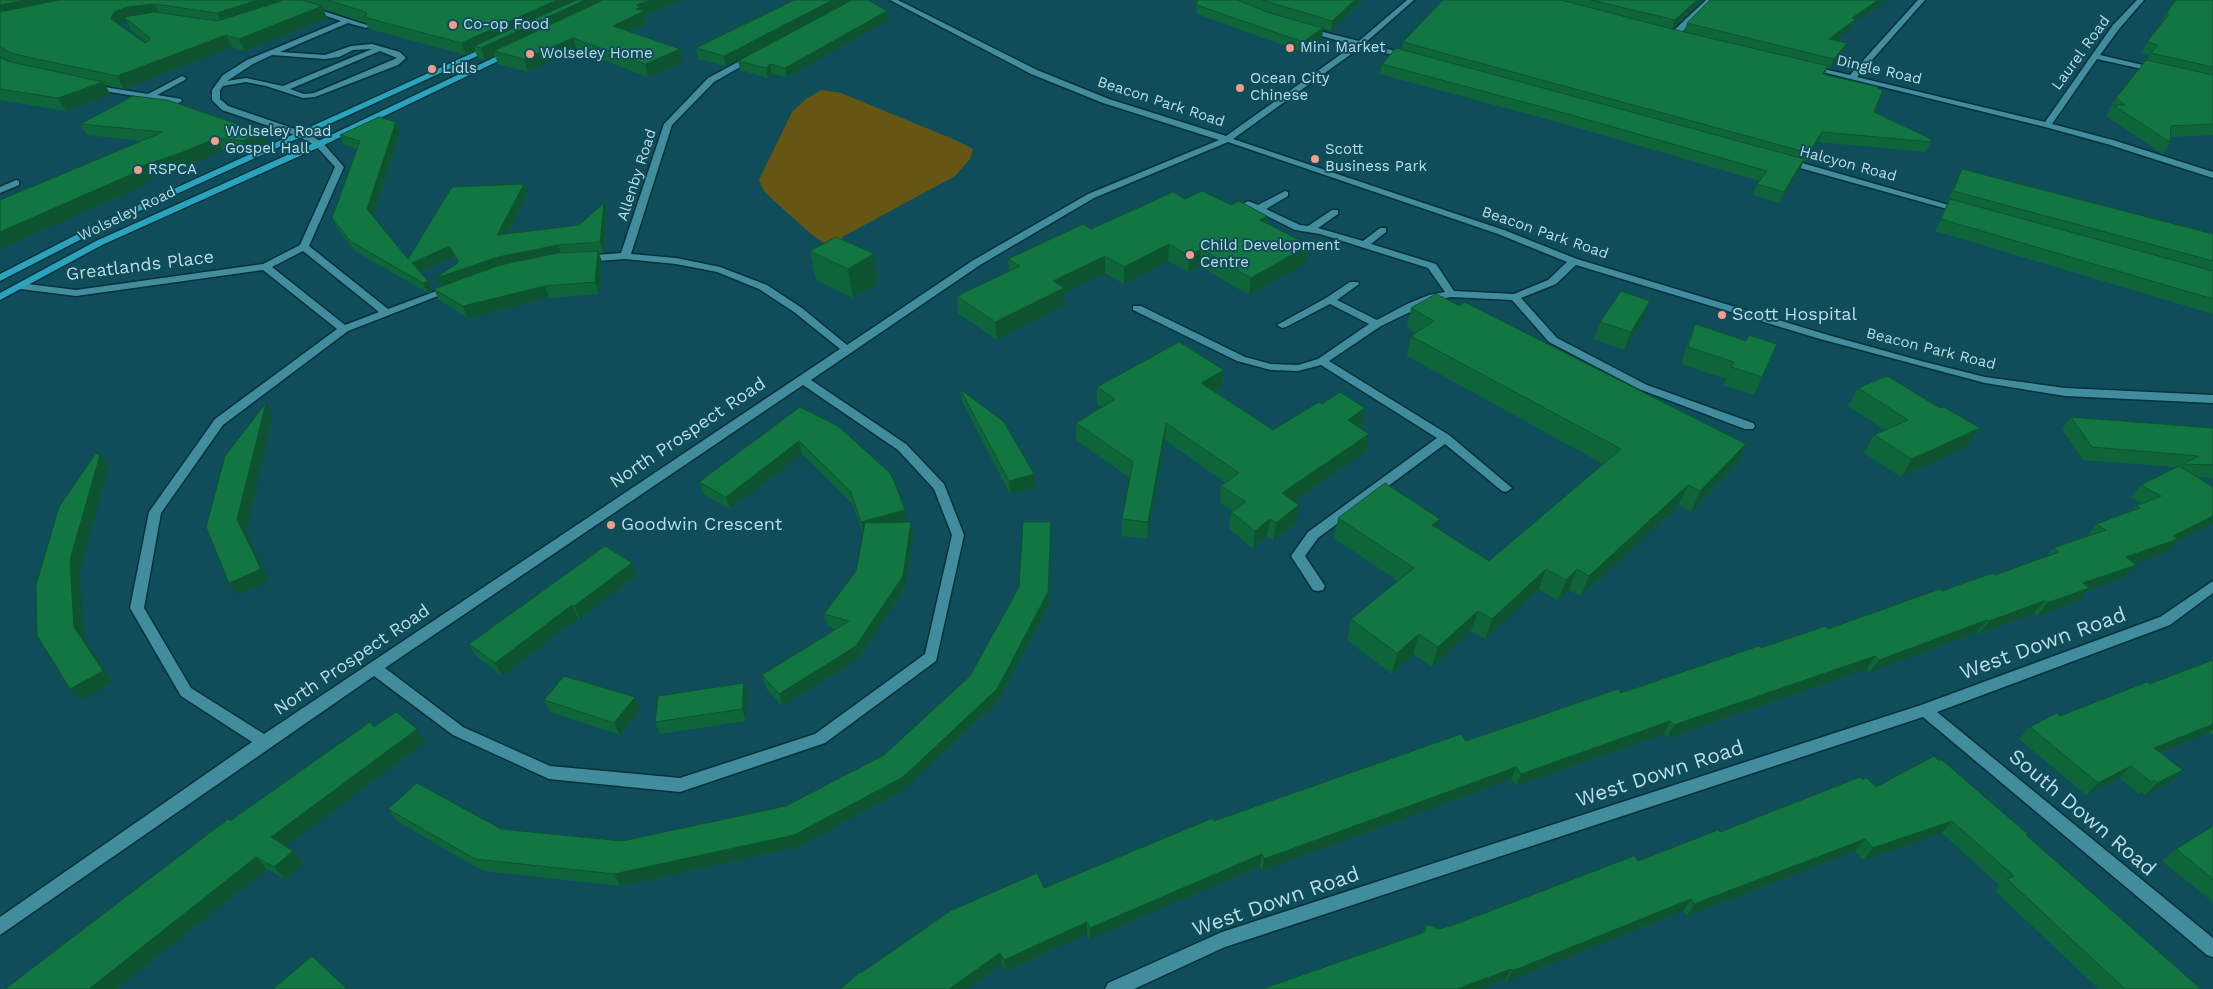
<!DOCTYPE html>
<html>
<head>
<meta charset="utf-8">
<style>
	body { margin:0 }
	canvas { display:block; background:#0f4d5a }
</style>
</head>
<body>
<canvas width="2213" height="989"></canvas>
<script>
const g = document.querySelector('canvas').getContext('2d');
g.lineJoin = 'round';
function fill(path, color) {
  g.fillStyle = color;
  g.fill(path, 'evenodd');
}
function poly(rows) {
  const path = new Path2D();
  for (const r of rows) {
    path.moveTo(r[0], r[1]);
    for (let i = 2; i < r.length; i += 2) path.lineTo(r[i], r[i + 1]);
  }
  return path;
}
function stroke(path, color, width, dash) {
  g.strokeStyle = color;
  g.lineWidth = width;
  g.lineCap = dash ? 'butt' : 'round';
  g.setLineDash(dash || []);
  g.stroke(path);
}
function write(font, color, halo, rows, align = 'center') {
  g.font = font + ' "Work Sans",sans-serif';
  g.lineWidth = 4;
  g.setLineDash([]);
  g.textBaseline = 'middle';
  g.strokeStyle = halo;
  g.fillStyle = color;
  for (const [text, x, y, turn = 0] of rows) {
    g.save();
    g.translate(x, y);
    g.rotate((+turn || 0) * Math.PI / 180);
    g.textAlign = isNaN(turn) ? turn : align;
    if (halo) g.strokeText(text, 0, 0);
    g.fillText(text, 0, 0);
    g.restore();
  }
}
fill(poly([
	[821,90,841,93,953,139,973,149,970,159,955,176,842,237,844,244,834,250,810,233,773,200,764,191,759,180,792,112,806,99]
]), '#665613');
const minor = poly([
	[291,0,298,0,301,4,370,26,366,28,348,23,280,52,325,55,351,46,372,44,400,52,406,58,398,65,315,97,303,98,266,86,246,82,223,86,220,90,220,99,228,106,304,132,322,142,344,167,309,246,388,309,447,287,451,286,456,289,348,331,223,425,161,513,144,608,191,688,264,734,840,349,794,312,759,289,717,272,676,264,625,259,584,262,579,259,584,256,621,253,664,124,708,78,749,56,756,58,714,82,672,125,631,254,676,258,720,267,767,285,802,308,847,345,972,261,1088,194,1219,140,1103,103,1031,74,890,0,898,0,1037,70,1109,99,1226,136,1354,45,1303,31,1303,27,1359,41,1407,0,1414,0,1365,43,1410,55,1410,59,1361,47,1233,139,1504,230,1577,259,1828,335,1925,362,1985,377,2065,388,2213,395,2213,403,2065,396,1985,383,1820,339,1576,265,1556,284,1521,298,1557,338,1647,385,1753,423,1755,426,1753,429,1745,429,1639,389,1549,342,1512,300,1451,297,1435,300,1381,326,1329,361,1449,435,1512,488,1506,492,1502,491,1445,444,1318,538,1305,556,1325,586,1323,590,1318,591,1313,590,1291,556,1308,532,1437,438,1321,365,1298,371,1271,370,1237,361,1133,310,1133,306,1141,306,1245,357,1271,364,1298,365,1318,359,1369,324,1330,304,1286,327,1282,328,1277,325,1326,298,1350,282,1358,282,1359,284,1337,300,1377,320,1407,304,1429,295,1445,292,1428,268,1320,234,1295,230,1243,204,1248,201,1258,205,1285,191,1288,192,1288,196,1266,209,1300,225,1308,226,1332,210,1338,210,1338,214,1318,228,1363,241,1380,228,1386,228,1386,232,1371,244,1436,264,1454,291,1514,294,1548,280,1567,262,1498,234,1228,142,1094,198,980,265,811,380,906,444,944,484,964,535,936,661,825,743,680,792,549,779,453,735,374,676,0,935,0,917,252,742,181,696,130,608,149,512,215,419,337,329,263,270,76,296,20,289,15,286,20,283,76,290,263,264,300,245,335,167,316,146,298,136,222,110,212,100,212,90,223,75,247,60,341,21,297,6,291,0],
	[372,49,283,86,246,78,227,81,253,64,272,55,325,59,339,57,353,50,372,49],
	[380,51,397,58,314,93,304,94,290,89,380,51],
	[303,251,379,312,345,325,272,267,303,251],
	[803,385,898,450,934,489,952,535,925,654,815,734,680,778,550,766,463,727,385,668,803,385],
	[1706,0,1713,0,1677,37,1671,37,1671,33,1706,0],
	[1918,0,1925,0,1857,77,2045,122,2113,25,2137,0,2144,0,2119,29,2100,55,2160,69,2160,73,2097,59,2052,124,2113,140,2213,172,2213,178,2107,144,2045,127,1806,68,1810,66,1850,75,1918,0],
	[182,76,186,78,185,80,157,95,181,99,182,101,178,103,92,89,88,87,92,85,148,94,182,76],
	[1782,159,1788,159,1966,210,1964,212,1958,212,1782,163,1782,159],
	[16,180,19,181,19,185,0,193,0,187,16,180],
	[2213,581,2213,593,2170,625,1937,712,2213,938,2213,957,2207,955,1923,717,1225,947,1134,989,1105,989,1108,983,1222,932,1921,705,2160,617,2213,581]
]);
const major = poly([
	[488,46,495,48,109,225,0,281,0,274,103,221,488,46],
	[508,51,515,53,322,146,102,245,0,300,0,293,96,241,316,142,508,51]
]);
stroke(minor, '#06313a', 3);
stroke(major, '#06313a', 3);
fill(minor, '#418c9d');
fill(major, '#29a4bc');
fill(poly([
	[0,0,679,0,679,2,645,15,647,23,630,32,680,49,683,62,648,77,577,50,528,72,498,64,495,56,485,60,478,58,475,51,466,55,369,29,366,23,323,9,327,18,245,51,232,47,124,89,105,85,110,94,66,111,0,100,0,57,7,61,15,63,0,56],
	[127,22,131,30,147,42,145,43,120,26,120,24],
	[1195,0,1363,0,1331,31,1323,28,1322,38,1302,52,1197,14],
	[1257,8,1312,25,1270,13],
	[1443,0,1703,0,1672,29,1684,32,1687,23,1710,0,1886,0,1854,23,1852,28,1835,40,1844,52,1830,68,1828,67,1825,74,1878,89,1874,112,1931,142,1926,152,1818,142,1805,162,1803,162,1800,170,1779,203,1753,195,1757,184,1760,181,1565,124,1380,74,1382,64,1402,50,1403,42],
	[2213,0,2213,135,2170,137,2170,142,2163,154,2106,116,2110,110,2109,109,2116,98,2147,60,2150,55,2141,53,2147,42,2161,24,2160,24,2166,14],
	[889,20,787,77,772,74,768,78,740,70,738,61,786,35,726,66,698,59,696,48],
	[396,122,400,132,373,216,408,259,528,194,507,234,579,225,604,203,607,213,603,252,599,253,602,262,599,294,549,298,468,318,439,300,434,289,440,286,458,263,454,256,420,272,428,281,432,291,428,293,355,251,337,228,332,218,357,149,344,144,340,135],
	[80,124,261,132,267,144,250,153,223,150,190,165,145,180,147,184,0,249,141,141,87,135],
	[1962,169,2213,234,2213,314,1935,231,1948,202,1947,202],
	[1185,199,1231,205,1267,216,1267,223,1307,262,1249,295,1200,266,1188,272,1168,261,1124,284,1105,273,1064,293,1064,305,997,340,958,313,957,296,1009,271,1008,259,1091,229],
	[810,251,874,254,878,283,853,298,816,280],
	[1460,306,1746,444,1737,464,1691,512,1679,505,1581,596,1569,590,1558,601,1539,589,1485,639,1471,631,1432,667,1413,654,1392,674,1347,640,1351,619,1398,581,1334,538,1338,518,1437,529,1489,561,1603,464,1407,356,1411,336,1416,333,1407,328,1411,308],
	[1644,318,1624,350,1594,339,1600,322],
	[1695,324,1746,341,1777,344,1754,395,1723,385,1726,379,1681,364,1688,342],
	[1224,370,1222,387,1214,392,1273,430,1322,404,1365,408,1362,425,1359,427,1369,434,1366,451,1294,501,1299,505,1297,522,1273,540,1267,536,1253,548,1229,529,1231,512,1232,511,1220,503,1221,486,1226,483,1165,440,1147,539,1121,536,1122,519,1130,478,1076,440,1076,423,1102,407,1097,404,1097,387],
	[1858,388,1940,408,1980,428,1968,446,1901,477,1864,453,1874,435,1885,430,1848,406],
	[960,389,1035,487,1010,494,962,401],
	[800,407,905,510,907,522,906,522,913,535,905,589,858,659,782,706,766,688,762,675,836,629,828,626,824,614,856,571,863,534,853,505,802,454,730,509,703,494,699,482],
	[2071,417,2213,428,2213,478,2198,477,2213,487,2213,523,2175,542,2167,552,2134,563,2136,565,2125,577,2087,591,2079,600,2037,616,2034,613,1979,634,1977,632,1870,672,1867,669,1667,738,1664,734,1516,786,1511,779,1262,871,1260,866,1090,939,1087,934,1005,971,1002,964,967,989,840,989,861,973,1044,888,1214,821,1466,741,1761,648,1828,629,1942,591,1995,575,2046,557,2053,548,2087,537,2096,524,2131,511,2136,506,2142,504,2131,497,2141,485,2176,467,2083,460,2062,429],
	[1051,535,1049,604,998,701,905,789,798,847,620,886,483,871,397,821,388,809,501,829,622,841,786,806,884,755,970,676],
	[637,575,580,619,578,618,502,676,476,656,469,644],
	[2213,660,2213,734,2212,735,2209,732,2160,752,2183,770,2170,782,2145,795,2141,792,2139,794,2119,778,2086,795,2019,739,2030,727],
	[748,695,746,721,660,734,655,722],
	[544,700,640,710,620,735,550,712],
	[417,729,425,742,285,846,304,863,285,879,267,869,116,989,5,989,230,821],
	[1939,761,2028,834,2026,836,2201,989,2099,989,1995,891,2000,886,1942,833,1863,860,1855,851,1687,916,1683,911,1506,982,1505,980,1482,989,1262,989,1422,933,1426,924,1439,929,1456,924,1720,832,1862,779,1876,787],
	[2213,826,2213,902,2162,861,2176,849]
]), '#0f653a');
fill(poly([
	[24,0,91,0,0,18,0,5],
	[258,0,290,0,223,25,217,13],
	[557,0,614,0,494,51,495,56,485,60,481,48,474,46,475,51,466,55,461,43],
	[650,0,679,0,679,2,645,15,647,23,616,38,613,26,636,5],
	[833,0,853,0,726,66,724,56],
	[1355,0,1363,0,1331,31,1332,21],
	[1697,0,1703,0,1672,29,1675,20],
	[1878,0,1886,0,1854,23,1852,28,1826,48,1829,39,1852,18],
	[154,4,161,16,124,17,127,22,120,24,118,32,111,19,114,12,127,7],
	[322,6,327,18,245,51,239,39],
	[887,11,889,20,787,77,785,68],
	[1323,28,1322,38,1302,52,1303,42],
	[226,35,232,47,124,89,117,76],
	[573,38,577,50,528,72,524,59],
	[1847,43,1844,52,1830,68,1834,59],
	[680,49,683,62,648,77,645,64],
	[770,64,772,74,768,78,766,68],
	[1828,66,1824,75,1822,74],
	[103,82,110,94,66,111,58,98],
	[396,122,400,132,372,220,367,209],
	[261,132,267,144,250,153,243,141],
	[1822,132,1818,142,1805,162,1809,153],
	[217,138,223,150,190,165,145,180,147,184,0,249,0,232,134,169],
	[1804,159,1800,170,1779,203,1784,192],
	[524,184,528,194,501,245,497,235],
	[604,203,607,213,603,252,600,242],
	[1267,216,1266,233,1260,220],
	[1169,244,1168,261,1124,284,1124,267],
	[558,245,562,255,441,288,436,278,498,257],
	[1309,245,1307,262,1249,295,1251,278],
	[449,246,454,256,417,274,412,263],
	[1201,249,1200,266,1188,272,1189,256],
	[598,251,602,262,599,294,595,282],
	[874,254,878,283,853,298,848,269],
	[1105,256,1105,273,1064,293,1064,305,997,340,995,322,1053,281],
	[428,281,432,291,428,293,423,283],
	[545,286,549,298,468,318,463,306],
	[1650,301,1644,318,1624,350,1631,332],
	[1224,370,1222,387,1200,400,1201,383],
	[266,403,273,415,246,532,269,581,238,595,229,583,237,519],
	[1365,408,1362,425,1345,437,1348,420],
	[1166,423,1165,440,1147,539,1148,522],
	[1980,428,1968,446,1901,477,1912,459],
	[1369,434,1366,451,1280,511,1282,493],
	[799,441,802,454,730,509,726,497],
	[1746,444,1737,464,1691,512,1700,491],
	[100,455,109,466,80,572,84,638,113,682,81,700,70,689,74,627,70,560],
	[1034,474,1035,487,1010,494,1009,481],
	[1688,485,1679,505,1581,596,1589,576],
	[1299,505,1297,522,1273,540,1276,523],
	[905,510,907,522,863,534,861,522],
	[2213,516,2213,523,2175,542,2167,552,2115,570,2126,557,2173,536],
	[1270,519,1267,536,1253,548,1255,531],
	[1440,519,1435,539,1432,525],
	[911,522,913,535,905,589,858,659,782,706,779,694,856,646],
	[1051,522,1051,535,1049,604,998,701,905,789,798,847,620,886,614,874,794,835,997,689],
	[632,563,637,575,580,619,574,606],
	[2136,565,2125,577,2087,591,2079,600,2037,616,2047,603,2083,583],
	[1546,569,1539,589,1485,639,1492,619],
	[1577,569,1569,590,1558,601,1566,580],
	[2044,601,2034,613,1979,634,1989,621],
	[572,605,578,618,502,676,495,663],
	[1478,611,1471,631,1432,667,1438,647],
	[1987,620,1977,632,1870,672,1879,660],
	[1419,634,1413,654,1392,674,1397,653],
	[1875,656,1867,669,1667,738,1674,725],
	[744,683,748,695,746,721,742,709],
	[635,697,640,710,620,735,614,723],
	[1670,721,1664,734,1516,786,1521,774],
	[2213,724,2213,729,2209,732,2142,760,2154,748],
	[417,729,425,742,282,849,271,837],
	[2131,766,2119,778,2086,795,2098,783],
	[1516,767,1511,779,1262,871,1264,859],
	[2183,770,2170,782,2145,795,2157,783],
	[1952,821,1942,833,1863,860,1873,848],
	[1865,839,1855,851,1687,916,1694,904],
	[293,851,304,863,285,879,274,867],
	[1262,854,1260,866,1090,939,1090,928],
	[256,857,267,869,116,989,89,989],
	[1691,899,1683,911,1506,982,1512,971],
	[1087,922,1087,934,1005,971,1004,960],
	[1000,953,1002,964,967,989,949,989],
	[1511,969,1505,980,1482,989,1457,989]
]), '#0d532f');
const building = poly([
	[0,0,24,0,0,5,0,0],
	[59,0,258,0,217,13,154,4,127,7,114,12,111,19,145,43,150,40,149,37,124,17,154,12,218,21,284,0,302,0,322,6,239,39,226,35,117,76,14,54,0,47,0,12,59,0],
	[327,0,557,0,461,43,364,17,367,14,366,12,327,0],
	[576,0,585,0,481,48,474,46,576,0],
	[603,0,650,0,636,5,642,7,636,9,644,11,613,26,680,49,645,64,573,38,524,59,494,51,603,0],
	[794,0,833,0,724,56,696,48,794,0],
	[852,0,868,0,887,11,785,68,770,64,766,68,738,61,852,0],
	[1197,0,1237,0,1270,13,1323,28,1303,42,1197,5,1197,0],
	[1262,0,1355,0,1332,21,1262,0],
	[1443,0,1561,0,1676,30,1828,66,1822,74,1878,87,1878,89,1883,90,1874,112,1931,139,1931,142,1822,132,1809,153,1403,42,1443,0],
	[1591,0,1697,0,1675,20,1591,0],
	[1710,0,1878,0,1852,18,1856,19,1829,39,1847,43,1834,59,1687,23,1710,0],
	[2176,0,2213,0,2213,67,2151,53,2158,45,2147,42,2169,14,2166,14,2176,0],
	[1396,48,1804,159,1784,192,1757,184,1767,171,1568,114,1382,64,1396,48],
	[0,57,7,61,103,82,58,98,0,89,0,57],
	[2146,60,2213,75,2213,124,2171,126,2170,142,2113,105,2125,105,2116,98,2146,60],
	[133,96,167,100,261,132,243,141,217,138,183,152,134,169,139,171,0,232,0,200,163,132,80,124,133,96],
	[379,117,396,122,367,209,408,259,452,187,524,184,497,235,579,225,604,203,600,242,558,245,498,257,436,278,459,262,449,246,412,263,428,281,423,283,350,241,332,218,360,141,340,135,379,117],
	[1962,169,2213,234,2213,261,1953,191,1962,169],
	[1202,191,1231,205,1239,201,1267,216,1260,220,1309,245,1251,278,1201,249,1189,256,1169,244,1124,267,1105,256,1053,281,1064,288,995,322,957,296,1020,266,1008,259,1083,224,1091,229,1173,192,1185,199,1202,191],
	[1950,199,2213,271,2213,299,1941,219,1950,199],
	[836,237,874,254,848,269,810,251,836,237],
	[598,251,595,282,545,286,463,306,434,289,500,265,558,253,598,251],
	[1621,291,1650,301,1631,332,1600,322,1621,291],
	[1436,294,1460,306,1464,302,1746,444,1700,491,1688,485,1589,576,1577,569,1566,580,1546,569,1492,619,1478,611,1438,647,1419,634,1397,653,1351,619,1414,568,1338,518,1385,483,1440,519,1432,525,1489,561,1621,449,1411,336,1434,321,1411,308,1436,294],
	[1695,324,1746,341,1749,335,1777,344,1762,377,1731,367,1734,362,1688,347,1695,324],
	[1179,342,1224,370,1201,383,1273,430,1319,402,1322,404,1340,392,1365,408,1348,420,1369,434,1282,493,1299,505,1276,523,1270,519,1255,531,1231,512,1246,502,1221,486,1239,473,1166,423,1148,522,1122,519,1133,462,1076,423,1115,399,1097,387,1179,342],
	[1887,376,1940,408,1944,407,1980,428,1912,459,1874,435,1908,420,1858,388,1887,376],
	[960,389,1004,422,1034,474,1009,481,960,389],
	[266,403,237,519,261,569,229,583,206,527,225,456,266,403],
	[800,407,838,426,890,473,893,478,905,510,861,522,851,492,799,441,726,497,699,482,800,407],
	[2071,417,2213,428,2213,465,2183,464,2199,456,2092,447,2071,417],
	[96,453,100,455,70,560,74,627,103,671,70,689,37,635,36,585,59,507,96,453],
	[2179,466,2213,487,2213,516,2173,536,2178,539,2126,557,2136,565,2083,583,2089,588,2047,603,2044,601,1989,621,1987,620,1879,660,1875,656,1674,725,1670,721,1521,774,1516,767,1264,859,1262,854,1090,928,1087,922,1004,960,1000,953,949,989,840,989,860,972,861,973,950,911,1037,873,1044,888,1213,818,1214,821,1461,734,1466,741,1618,689,1621,693,1759,646,1761,648,1825,626,1828,629,1940,589,1942,591,1992,573,1995,575,2059,552,2053,548,2106,530,2096,524,2140,508,2136,506,2161,496,2141,485,2179,466],
	[911,522,903,576,856,646,779,694,762,675,849,621,824,614,856,571,865,523,911,522],
	[1023,522,1051,522,1048,592,997,689,903,777,794,835,614,874,475,859,388,809,417,783,501,829,622,841,786,806,884,755,970,676,1019,587,1023,522],
	[605,546,632,563,574,606,572,605,495,663,469,644,605,546],
	[2213,660,2213,724,2154,748,2183,770,2157,783,2154,780,2151,782,2131,766,2098,783,2030,727,2057,713,2060,716,2147,682,2150,684,2213,660],
	[564,676,635,697,614,723,544,700,564,676],
	[744,683,742,709,655,722,658,696,744,683],
	[396,712,417,729,271,837,293,851,274,867,256,857,89,989,5,989,228,819,230,821,370,722,374,727,396,712],
	[1934,756,1939,761,1942,760,1987,799,2028,834,2026,835,2201,989,2125,989,2007,879,2014,876,1952,821,1873,848,1865,839,1694,904,1691,899,1512,971,1511,969,1457,989,1262,989,1425,932,1426,924,1439,929,1456,924,1634,856,1638,861,1718,830,1720,832,1860,777,1862,779,1867,778,1876,787,1934,756],
	[2213,826,2213,879,2176,849,2213,826],
	[312,956,347,989,273,989,312,956]
]);
fill(building, '#127643');
stroke(building, '#0d532f', 1);
for (const [x, y, r, color] of [
	[453,25,5,"#f49e89"],
	[1290,48,5,"#f49e89"],
	[530,54,5,"#f49e89"],
	[432,69,5,"#f49e89"],
	[1240,88,5,"#f49e89"],
	[215,141,5,"#f49e89"],
	[1315,159,5,"#f49e89"],
	[138,170,5,"#f49e89"],
	[1190,255,5,"#f49e89"],
	[1722,315,5,"#f49e89"],
	[611,525,5,"#f49e89"]
]) {
  const dot = new Path2D();
  dot.arc(x, y, r, 0, 2 * Math.PI);
  g.fillStyle = color;
  g.fill(dot);
  stroke(dot, '#0f4d5a', 2);
}
write('15px', '#badde6', '#0f4d5a', [
	["Co-op Food",463,25],
	["Mini Market",1300,48],
	["Wolseley Home",540,54],
	["Lidls",442,69],
	["Ocean City",1250,79],
	["Chinese",1250,96],
	["Wolseley Road",225,132],
	["Gospel Hall",225,149],
	["Scott",1325,150],
	["Business Park",1325,167],
	["RSPCA",148,170],
	["Child Development",1200,246],
	["Centre",1200,263]
], 'left');
write('15px', '#badde6', '#0f4d5a', [
	["Laurel Road",2081,53,-54],
	["Dingle Road",1879,70,13],
	["Beacon Park Road",1161,102,18],
	["Halcyon Road",1848,164,15],
	["Allenby Road",637,175,-72],
	["Wolseley Road",127,214,-26],
	["Beacon Park Road",1545,233,19],
	["Beacon Park Road",1931,349,14]
]);
write('18px', '#badde6', '#0f4d5a', [
	["Greatlands Place",140,266,-7],
	["North Prospect Road",688,433,-34],
	["North Prospect Road",352,660,-34]
]);
write('18px', '#badde6', '#0f4d5a', [
	["Scott Hospital",1732,315],
	["Goodwin Crescent",621,525]
], 'left');
write('21px', '#badde6', '#0f4d5a', [
	["West Down Road",2043,644,-20],
	["West Down Road",1660,774,-18],
	["South Down Road",2082,813,40],
	["West Down Road",1276,902,-19]
]);
</script>
</body>
</html>
